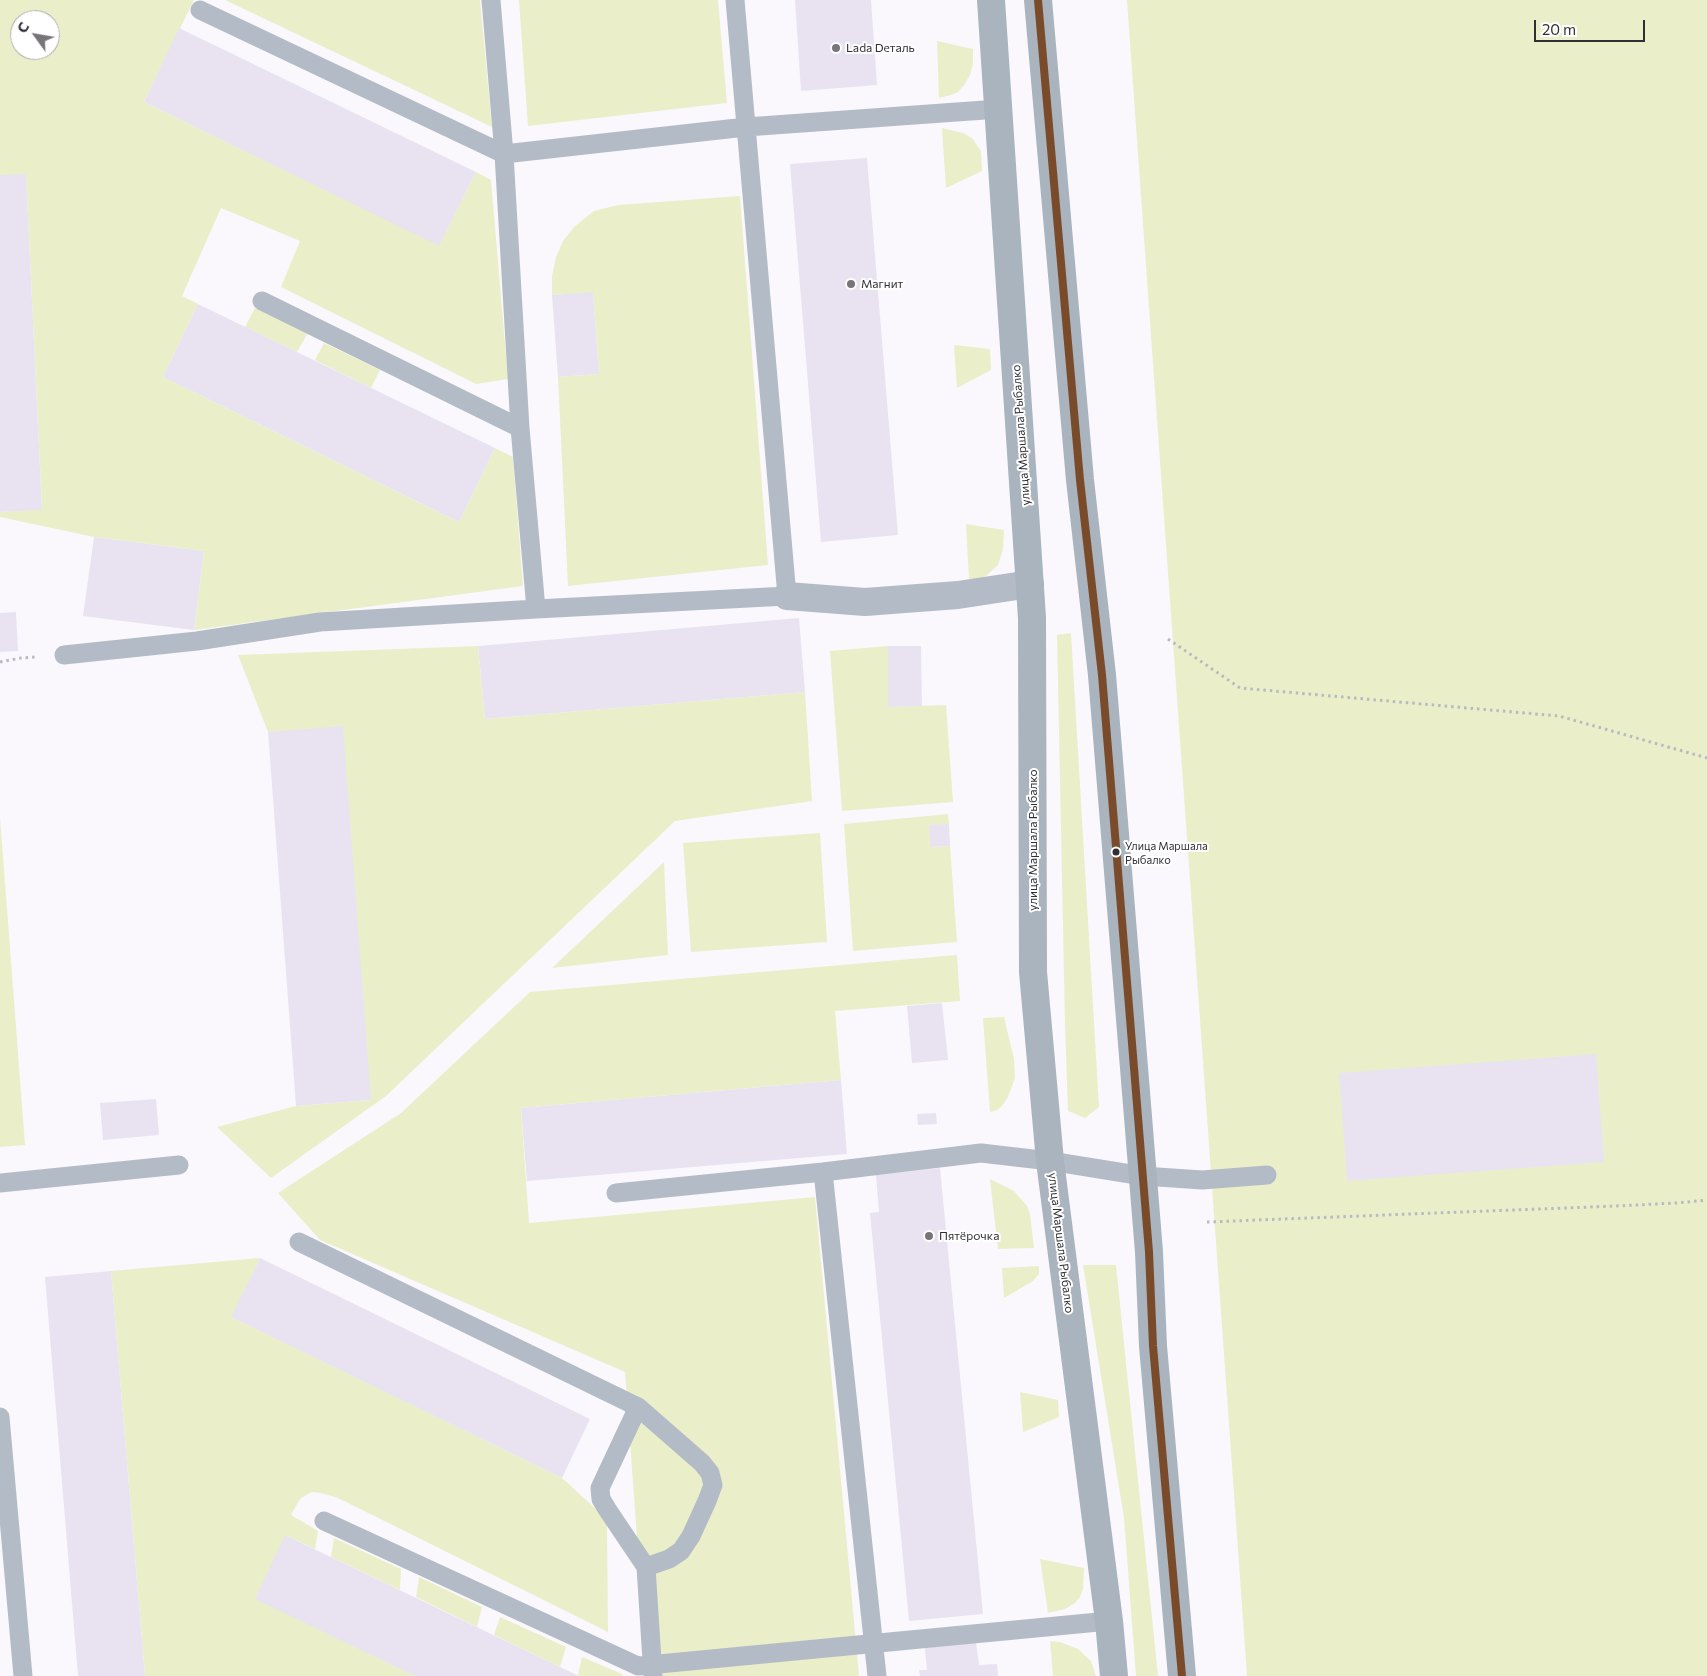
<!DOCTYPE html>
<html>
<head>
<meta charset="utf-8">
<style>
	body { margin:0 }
	#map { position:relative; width:1707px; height:1676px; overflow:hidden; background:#faf8fd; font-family:Commissioner,sans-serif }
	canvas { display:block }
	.north { position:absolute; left:10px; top:10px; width:50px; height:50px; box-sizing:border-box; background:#fff; border:1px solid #adacad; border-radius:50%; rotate:302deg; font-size:14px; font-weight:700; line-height:20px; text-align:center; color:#312f33 }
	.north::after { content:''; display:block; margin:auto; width:18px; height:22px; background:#77757a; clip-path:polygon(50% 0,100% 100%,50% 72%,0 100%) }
	.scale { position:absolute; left:1534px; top:20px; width:111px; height:22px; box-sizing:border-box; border:2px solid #312f33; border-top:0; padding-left:6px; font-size:15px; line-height:18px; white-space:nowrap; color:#312f33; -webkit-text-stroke:4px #fff; paint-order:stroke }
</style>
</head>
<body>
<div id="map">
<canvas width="1707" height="1676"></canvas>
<div class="north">С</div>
<div class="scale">20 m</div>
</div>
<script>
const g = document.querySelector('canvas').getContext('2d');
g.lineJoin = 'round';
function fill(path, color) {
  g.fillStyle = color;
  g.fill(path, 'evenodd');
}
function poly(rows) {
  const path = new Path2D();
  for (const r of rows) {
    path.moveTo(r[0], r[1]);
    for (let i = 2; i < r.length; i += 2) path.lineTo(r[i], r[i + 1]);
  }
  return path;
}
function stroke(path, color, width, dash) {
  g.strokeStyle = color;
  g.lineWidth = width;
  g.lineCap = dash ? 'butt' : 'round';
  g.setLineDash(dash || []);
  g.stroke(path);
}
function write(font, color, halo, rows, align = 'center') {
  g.font = font + ' Commissioner,sans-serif';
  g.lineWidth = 4;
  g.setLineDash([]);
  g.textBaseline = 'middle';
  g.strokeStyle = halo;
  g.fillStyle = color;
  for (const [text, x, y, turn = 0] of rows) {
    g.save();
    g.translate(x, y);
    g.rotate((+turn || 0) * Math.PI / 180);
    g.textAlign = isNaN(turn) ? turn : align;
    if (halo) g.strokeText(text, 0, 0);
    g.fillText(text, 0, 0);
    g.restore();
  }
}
fill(poly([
	[0,0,194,0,144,102,439,245,476,172,491,180,508,379,476,384,281,287,300,241,221,208,182,296,198,304,163,377,459,522,495,448,513,457,523,586,194,630,204,551,94,537,0,517,0,512,42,509,26,175,0,175],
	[20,20,50,20,50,50,20,50],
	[225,0,480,0,492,127],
	[519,0,718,0,727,103,528,126],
	[1127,0,1707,0,1707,1676,1247,1676],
	[937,41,973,49,973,64,970,75,964,85,958,92,951,95,939,98],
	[942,128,963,133,972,138,981,151,982,171,946,188],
	[740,196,768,565,568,586,558,377,599,374,593,293,552,295,552,276,556,257,563,241,574,227,594,211,618,205],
	[255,308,308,333,297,352,245,327],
	[324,343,380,370,371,388,315,360],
	[954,345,990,349,991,370,957,388],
	[966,524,1004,530,1003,549,998,565,986,576,981,579,969,579],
	[1071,633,1099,1107,1085,1118,1068,1111,1065,1026,1057,635],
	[478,646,485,719,805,692,812,801,675,821,386,1096,271,1178,217,1127,296,1106,371,1100,268,732,238,655],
	[888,646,889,707,946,705,953,802,842,811,830,651],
	[948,814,949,824,931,847,950,846,957,942,853,951,844,824],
	[0,817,25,1145,0,1147],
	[820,833,827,942,691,952,683,843],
	[664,862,668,955,552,968],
	[957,955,960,1001,835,1011,841,1080,521,1108,529,1223,815,1197,859,1676,647,1676,625,1372,320,1240,278,1193,401,1113,530,992],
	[1004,1017,1014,1059,1015,1078,1008,1097,1002,1106,997,1110,990,1112,983,1018],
	[990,1179,1014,1191,1027,1206,1030,1214,1034,1248,998,1249],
	[260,1258,232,1317,562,1478,597,1510,607,1525,608,1632,338,1498,321,1493,311,1492,300,1499,291,1515,318,1531,315,1549,285,1535,415,1676,145,1676,111,1271],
	[1083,1265,1116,1265,1158,1676,1136,1676,1124,1518],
	[1039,1266,1039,1274,1033,1281,1004,1298,1002,1268],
	[1020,1392,1058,1400,1059,1417,1023,1432],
	[334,1538,401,1569,400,1590,331,1557],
	[1040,1559,1084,1568,1083,1589,1080,1597,1075,1603,1065,1609,1048,1613],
	[419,1577,482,1607,477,1627,416,1597],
	[500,1617,566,1647,560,1667,494,1635],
	[1050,1641,1060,1642,1078,1649,1091,1661,1096,1676,1053,1676],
	[582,1657,622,1674,623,1676,579,1676,578,1675]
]), '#eaefca');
fill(poly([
	[795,0,871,0,877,85,801,91],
	[179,28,476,172,439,246,144,102],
	[867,158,898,535,821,542,790,164],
	[26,174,42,510,0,512,0,175],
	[593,292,599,374,558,377,552,295],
	[198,304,495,448,459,522,163,377],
	[94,537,204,551,194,630,83,616],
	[16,612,18,651,0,652,0,613],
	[799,618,805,692,485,719,478,646],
	[888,646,921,646,922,706,888,707],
	[343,726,371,1100,296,1106,268,732],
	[949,824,950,846,930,847,929,825],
	[942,1003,948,1060,912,1063,907,1006],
	[1596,1054,1604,1162,1347,1181,1339,1073],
	[841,1080,847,1154,527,1181,521,1108],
	[156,1099,159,1135,103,1140,100,1103],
	[936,1113,937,1124,918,1125,917,1114],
	[940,1168,983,1614,909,1621,870,1213,879,1212,876,1175],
	[260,1258,590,1419,562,1478,231,1317],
	[111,1271,145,1676,78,1676,45,1277],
	[285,1535,560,1667,579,1676,415,1676,255,1599],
	[975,1635,979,1665,997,1664,998,1676,920,1676,919,1670,927,1670,924,1640]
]), '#e9e3f1');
stroke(poly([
	[1168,639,1240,688,1559,716,1707,758],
	[0,662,21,658,36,657],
	[1207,1222,1615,1206,1677,1203,1707,1200]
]), '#b6bbc1', 3, [2.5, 4]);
stroke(poly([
	[200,10,504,154,746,127,999,109],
	[262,301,520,428],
	[536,609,787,596,735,0],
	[64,655,197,641,320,622,536,609,520,428,504,154,491,0],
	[823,1172,981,1153,1050,1161,1143,1176,1202,1180,1267,1175],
	[0,1183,179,1165],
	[616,1193,823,1172,877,1676],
	[299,1242,638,1407,600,1488,601,1499,607,1509,646,1567,653,1676],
	[638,1407,702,1463,710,1473,713,1485,707,1501,691,1536,681,1551,669,1559,646,1567],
	[0,1417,23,1676],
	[324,1521,638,1666,1109,1621]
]), '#b3bcc6', 19);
stroke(poly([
	[787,596,865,602,958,595,1030,584]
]), '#b3bcc6', 28);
stroke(poly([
	[991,0,1032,618,1033,972,1050,1161,1109,1621,1114,1676],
	[1038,0,1080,480,1102,675,1149,1252,1153,1346,1182,1676]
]), '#a9b4be', 28);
stroke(poly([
	[1038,0,1080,480,1102,675,1149,1252,1153,1346,1182,1676]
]), '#7a4b2a', 8);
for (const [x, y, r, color] of [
	[836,48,5,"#77757a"],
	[851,284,5,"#77757a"],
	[1116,852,4.5,"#312f33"],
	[929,1236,5,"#77757a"]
]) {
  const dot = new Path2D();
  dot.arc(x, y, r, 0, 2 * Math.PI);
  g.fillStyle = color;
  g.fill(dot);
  stroke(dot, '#fff', 2);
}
write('11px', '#312f33', '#fff', [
	["Улица Маршала",1125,846],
	["Рыбалко",1125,860]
], 'left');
write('12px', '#312f33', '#fff', [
	["Lada Dеталь",846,48],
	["Магнит",861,284],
	["Пятёрочка",939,1236]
], 'left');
write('12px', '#312f33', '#fff', [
	["улица Маршала Рыбалко",1021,435,-94],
	["улица Маршала Рыбалко",1033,840,-90],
	["улица Маршала Рыбалко",1061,1243,83]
]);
</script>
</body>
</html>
